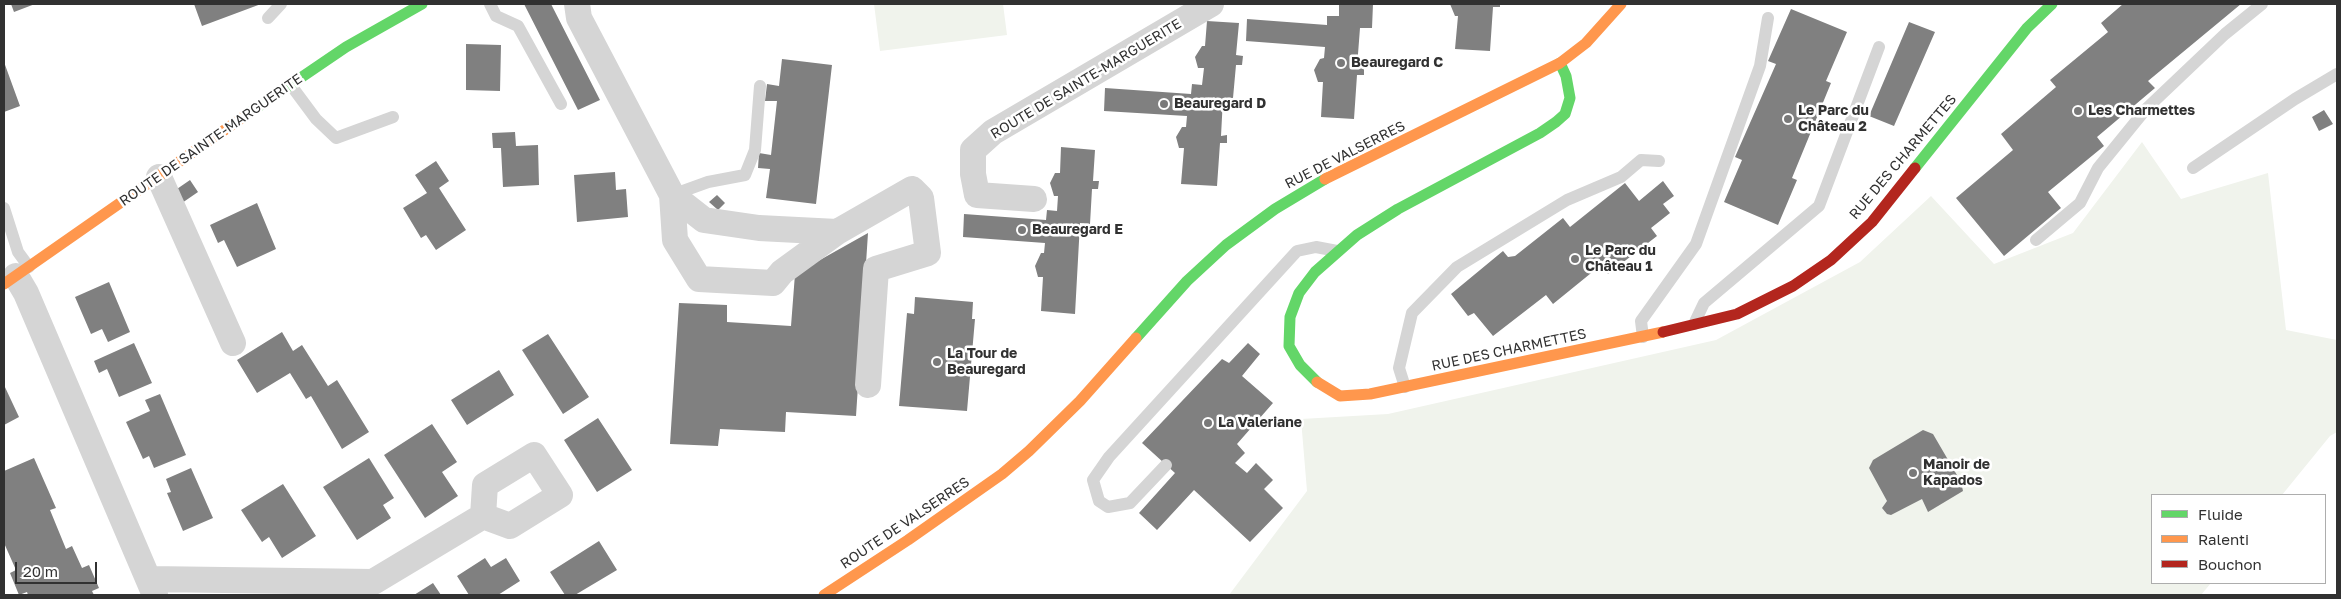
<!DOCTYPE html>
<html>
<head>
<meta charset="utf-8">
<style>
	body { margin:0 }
	#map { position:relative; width:2341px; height:599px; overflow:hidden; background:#fff; font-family:"Golos Text",sans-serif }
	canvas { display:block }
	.frame { position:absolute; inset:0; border:5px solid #313131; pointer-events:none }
	.legend { position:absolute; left:2151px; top:494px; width:175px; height:90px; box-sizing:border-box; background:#fff; border:1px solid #adadad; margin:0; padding:6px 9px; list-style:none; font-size:15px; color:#313131 }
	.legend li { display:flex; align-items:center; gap:10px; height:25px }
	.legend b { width:25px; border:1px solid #adadad }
	.scale { position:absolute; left:15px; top:562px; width:82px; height:22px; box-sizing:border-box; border:2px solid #313131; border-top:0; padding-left:6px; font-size:15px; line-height:18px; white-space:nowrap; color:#313131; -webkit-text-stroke:4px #fff; paint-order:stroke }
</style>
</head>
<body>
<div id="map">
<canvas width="2341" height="599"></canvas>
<div class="frame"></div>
<ul class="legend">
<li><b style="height:6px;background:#63d668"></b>Fluide</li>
<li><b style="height:6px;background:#ff974d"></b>Ralenti</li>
<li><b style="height:6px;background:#b3261e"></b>Bouchon</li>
</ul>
<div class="scale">20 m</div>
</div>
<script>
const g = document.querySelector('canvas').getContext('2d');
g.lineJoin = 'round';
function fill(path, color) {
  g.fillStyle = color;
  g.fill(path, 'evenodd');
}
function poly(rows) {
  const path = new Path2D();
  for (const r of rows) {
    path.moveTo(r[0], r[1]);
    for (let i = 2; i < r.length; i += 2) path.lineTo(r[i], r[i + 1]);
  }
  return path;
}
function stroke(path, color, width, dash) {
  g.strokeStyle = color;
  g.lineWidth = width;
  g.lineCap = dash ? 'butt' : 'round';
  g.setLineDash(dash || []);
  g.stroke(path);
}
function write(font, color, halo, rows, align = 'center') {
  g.font = font + ' "Golos Text",sans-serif';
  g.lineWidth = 5;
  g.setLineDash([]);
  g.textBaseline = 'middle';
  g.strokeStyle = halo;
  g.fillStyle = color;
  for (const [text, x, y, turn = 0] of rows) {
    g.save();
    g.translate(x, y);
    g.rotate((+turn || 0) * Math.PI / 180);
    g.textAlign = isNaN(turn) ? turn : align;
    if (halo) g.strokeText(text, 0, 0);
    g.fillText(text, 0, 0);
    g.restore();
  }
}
fill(poly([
	[874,4,1003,4,1007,35,880,51],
	[2142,142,2181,199,2268,173,2286,330,2337,340,2337,432,2330,436,2282,495,2152,495,2152,583,2211,583,2201,595,1229,595,1307,491,1301,419,1388,414,1716,340,1860,262,1931,196,1994,264,2073,233]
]), '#f0f3ec');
fill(poly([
	[11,4,35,4,14,12],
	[194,4,261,4,202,26],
	[524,4,551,4,600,100,578,110],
	[1339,4,1373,4,1372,28,1360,28,1357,67,1364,67,1364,75,1357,75,1354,119,1321,117,1323,82,1318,82,1314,70,1320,59,1324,58,1325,47,1246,41,1247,19,1327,25,1327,16,1339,16],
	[1450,4,1500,4,1500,7,1493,7,1490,51,1455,49,1458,16,1455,16],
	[2123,4,2241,4,2148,81,2155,88,2097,137,2104,146,2048,192,2061,208,2004,256,1956,198,2013,150,2001,134,2056,87,2050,80,2108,32,2101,23],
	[1791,9,1847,32,1826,81,1831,83,1792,178,1797,180,1778,225,1724,202,1742,160,1735,157,1776,64,1768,61],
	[1207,21,1239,23,1236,55,1243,56,1242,65,1236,65,1233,98,1223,98,1221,136,1227,135,1227,143,1220,143,1217,186,1181,184,1184,148,1179,148,1176,137,1182,127,1186,127,1187,116,1104,111,1105,88,1191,94,1192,84,1202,85,1204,68,1198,68,1195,57,1202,46,1205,46],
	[1909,22,1935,32,1894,126,1869,116],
	[466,44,501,45,500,91,466,90],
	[782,59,832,65,816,204,766,198,770,169,758,168,759,153,771,155,777,101,765,101,767,84,779,86],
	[4,62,20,106,4,112],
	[2324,110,2333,124,2319,131,2312,117],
	[515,132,516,146,538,145,539,185,503,187,501,148,493,148,492,133],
	[1061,147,1095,150,1093,181,1099,181,1098,189,1092,189,1090,224,1080,223,1075,314,1041,311,1043,277,1038,277,1035,266,1041,253,1044,253,1045,243,963,237,964,214,1046,220,1047,210,1057,211,1058,196,1054,196,1050,183,1055,173,1060,173],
	[436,161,449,181,439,188,466,230,436,250,426,235,421,238,403,208,427,193,415,175],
	[615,172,616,190,626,189,628,217,577,222,574,175],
	[190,180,198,192,182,203,174,191],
	[1663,181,1674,196,1663,204,1670,213,1651,228,1657,236,1608,274,1601,265,1553,304,1546,295,1493,336,1474,313,1468,316,1451,294,1503,251,1508,257,1515,256,1563,218,1570,227,1625,183,1639,201],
	[717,195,725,203,718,210,709,202],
	[257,203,276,249,237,267,224,240,218,243,210,225],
	[868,233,856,416,786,412,785,432,720,429,718,446,670,444,679,303,727,305,727,322,791,326,795,274],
	[109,282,130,332,108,342,102,329,91,334,75,297],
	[915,297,973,302,972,319,975,319,967,411,899,406,907,313,914,314],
	[282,332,293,351,302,345,328,386,337,380,369,432,342,449,311,396,306,399,290,373,257,393,237,360],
	[548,334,589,397,563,414,522,350],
	[134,343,152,383,119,397,107,369,99,373,94,361],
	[1248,343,1260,354,1242,376,1273,403,1237,444,1245,453,1235,463,1247,473,1256,463,1273,480,1264,489,1283,508,1250,542,1194,490,1157,530,1139,513,1175,473,1142,443,1222,359,1229,363],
	[499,370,514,395,467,425,451,400],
	[4,385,19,417,4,425],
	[160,394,186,455,154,468,149,456,143,459,126,422,150,411,145,400],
	[598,418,632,470,597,492,564,440],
	[432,424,457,462,442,472,458,496,425,518,384,455],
	[1923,430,1933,434,1961,482,1963,491,1928,512,1922,499,1891,515,1887,514,1882,508,1887,501,1869,468,1873,460],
	[34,458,56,508,50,510,66,549,72,546,82,568,89,565,99,588,92,591,94,595,28,595,27,592,19,595,10,573,16,570,4,543,4,471],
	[369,458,394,498,383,505,391,518,357,540,323,487],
	[191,468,213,518,183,531,167,493,171,492,166,479],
	[283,484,316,536,282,558,269,537,262,542,241,510],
	[599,541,617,570,575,595,565,595,550,572],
	[485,558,491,567,506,558,520,581,498,595,469,595,457,576],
	[433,583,441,595,414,595]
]), '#808080');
stroke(poly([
	[490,4,496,16,518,26,561,104],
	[268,18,281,4],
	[290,84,316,119,336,138,393,117],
	[2193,168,2295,99,2337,74],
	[672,195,708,182,745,175,755,150,760,86],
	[4,208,18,252,29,267],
	[2036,240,2080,203,2098,168,2146,109,2225,34,2262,4],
	[1694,324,1704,303,1819,206,1879,47],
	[1643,337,1641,321,1696,244,1760,66,1768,18],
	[1405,387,1399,368,1412,313,1457,267,1567,200,1621,177,1641,160,1659,161],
	[1166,465,1130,503,1108,507,1099,501,1093,480,1109,457,1297,251,1316,247,1337,251]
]), '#d5d5d5', 12);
stroke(poly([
	[577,4,579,18,672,195,675,240,699,279,773,283,782,272,837,232,912,189,921,198,928,253,876,269,868,385],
	[159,177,233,343],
	[672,195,704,220,759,228,837,232],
	[1034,199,977,195,973,174,973,150,993,132,1211,4],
	[16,276,26,293,155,595],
	[149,579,373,582,483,516,510,526,560,495,534,455,485,485,483,516]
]), '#d5d5d5', 26);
stroke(poly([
	[246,115,346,47,422,4],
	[1915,168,2027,28,2052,4],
	[1136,338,1187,281,1226,245,1275,209,1325,179],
	[1317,382,1300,365,1289,346,1290,317,1299,293,1315,272,1357,235,1398,209,1540,133,1556,122,1565,114,1570,98,1566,76,1560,63]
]), '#63d668', 11);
stroke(poly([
	[1325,179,1560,63,1586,43,1621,4],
	[4,284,246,115],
	[1317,382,1340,396,1370,394,1663,332],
	[824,595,908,540,1002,474,1029,451,1080,401,1136,338]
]), '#ff974d', 11);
stroke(poly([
	[1663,332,1737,314,1793,286,1831,260,1872,222,1915,168]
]), '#b3261e', 11);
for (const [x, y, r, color] of [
	[1341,63,5,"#797979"],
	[1164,104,5,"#797979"],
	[2078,111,5,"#797979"],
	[1788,119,5,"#797979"],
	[1022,230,5,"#797979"],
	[1575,259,5,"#797979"],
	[937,362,5,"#797979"],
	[1208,423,5,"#797979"],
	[1913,473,5,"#797979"]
]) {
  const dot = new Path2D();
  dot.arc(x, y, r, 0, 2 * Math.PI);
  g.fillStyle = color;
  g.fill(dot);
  stroke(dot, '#fff', 2);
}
write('bold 14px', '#313131', '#fff', [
	["Beauregard C",1351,63],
	["Beauregard D",1174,104],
	["Le Parc du",1798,111],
	["Château 2",1798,127],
	["Les Charmettes",2088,111],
	["Beauregard E",1032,230],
	["Le Parc du",1585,251],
	["Château 1",1585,267],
	["La Tour de",947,354],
	["Beauregard",947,370],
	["La Valeriane",1218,423],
	["Manoir de",1923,465],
	["Kapados",1923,481]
], 'left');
write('14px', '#313131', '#fff', [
	["ROUTE DE SAINTE-MARGUERITE",1086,79,-31],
	["ROUTE DE SAINTE-MARGUERITE",211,140,-35],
	["RUE DE VALSERRES",1345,155,-27],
	["RUE DES CHARMETTES",1903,157,-50],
	["RUE DES CHARMETTES",1509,350,-12],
	["ROUTE DE VALSERRES",905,523,-34]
]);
</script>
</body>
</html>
